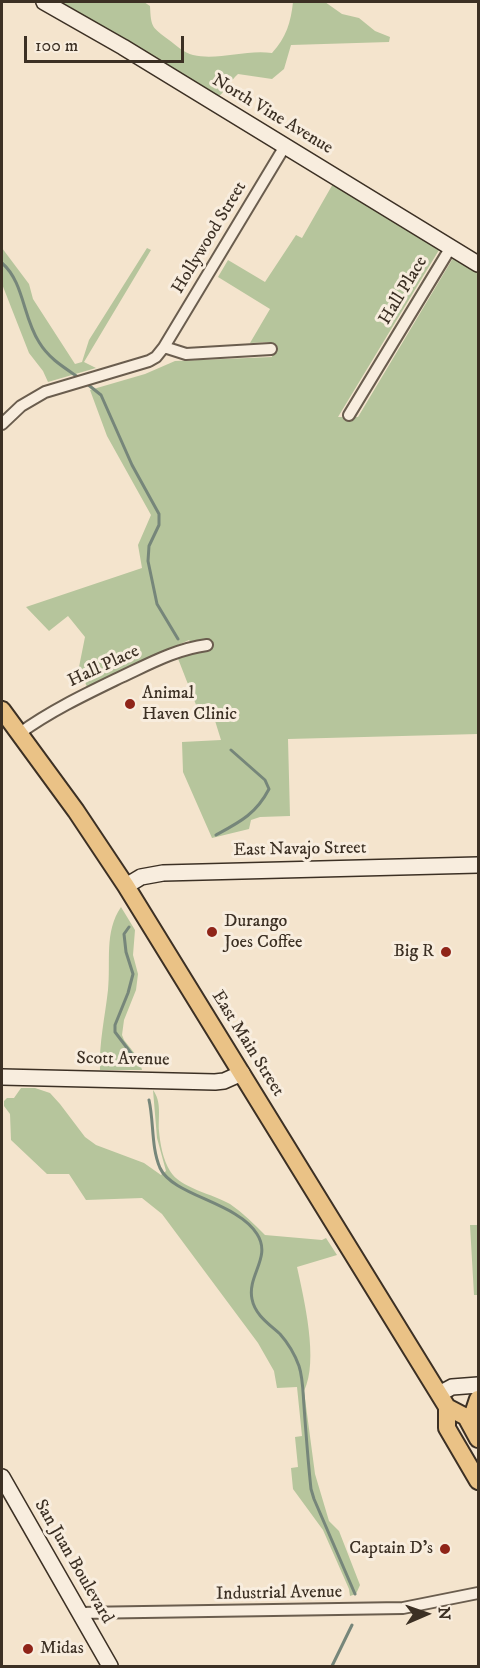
<!DOCTYPE html>
<html>
<head>
<meta charset="utf-8">
<style>
  body { margin:0 }
  #map { position:relative; width:480px; height:1668px; overflow:hidden; background:#f4e4cd; font-family:"IM FELL DW Pica",serif }
  canvas { display:block }
  .frame { position:absolute; inset:0; border:3px solid #3c3024; pointer-events:none }
  .north { position:absolute; left:396px; top:1584px; width:60px; height:60px; -webkit-text-stroke:4px #f8edde; paint-order:stroke; rotate:88deg; font-size:16px; font-weight:700; line-height:24px; text-align:center; color:#3c3024 }
  .north::after { content:''; display:block; margin:auto; width:21px; height:27px; background:#3c3024; clip-path:polygon(50% 0,100% 100%,50% 72%,0 100%) }
  .scale { position:absolute; left:24px; top:36px; width:160px; height:27px; box-sizing:border-box; border:3px solid #3c3024; border-top:0; padding-left:8px; font-size:18px; line-height:21px; white-space:nowrap; color:#3c3024; -webkit-text-stroke:4px #f8edde; paint-order:stroke }
</style>
</head>
<body>
<div id="map">
<canvas width="480" height="1668"></canvas>
<div class="frame"></div>
<div class="north">N</div>
<div class="scale">100 m</div>
</div>
<script>
const ctx = document.querySelector('canvas').getContext('2d');
ctx.lineJoin = 'round';
function fillPath(path, color) { ctx.fillStyle = color; ctx.fill(path, 'evenodd'); }
function strokePath(path, color, width, dash) { ctx.strokeStyle = color; ctx.lineWidth = width; ctx.lineCap = dash ? 'butt' : 'round'; ctx.setLineDash(dash || []); ctx.stroke(path); }
function drawText(font, color, halo, rows, align = 'center') {
  ctx.font = font + ' "IM FELL DW Pica",serif'; ctx.lineWidth = 6; ctx.setLineDash([]); ctx.textBaseline = 'middle'; ctx.strokeStyle = halo; ctx.fillStyle = color; for (const [text, x, y, turn = 0] of rows) {
    ctx.save(); ctx.translate(x, y); ctx.rotate((+turn || 0) * Math.PI / 180); ctx.textAlign = isNaN(turn) ? turn : align; if (halo) ctx.strokeText(text, 0, 0); ctx.fillText(text, 0, 0); ctx.restore();
  }
}
fillPath(new Path2D(`
  M61,2h83l6,4c1,22 2,21 19,34 7,5 15,13 24,15 25,6 53,-6 79,-2 14,-15 19,-31 21,-51h32l17,12 17,4 16,13 15,6 -1,5 -98,3 -7,24 -12,10 -34,-5c-8,7 -12,17 -20,23z
  M334,182l105,68 -101,167h20l95,-159 2,-1 23,13v464l-190,5 2,77 -30,1 -9,3 -2,9 -37,9 -29,-66 -1,-30 39,-2 -9,-29 -12,4 -23,-59 19,-5 -7,-11 -102,47 -8,-20 6,-30 -17,-21 -19,15 -23,-24 116,-39 -4,-23 13,-30 -44,-79 -17,-46 55,-16 30,-13 97,-4 -1,-15 -21,1 20,-34 -52,-32 10,-17 37,22 31,-47 6,3z
  M2,248l27,36 4,15 42,65 7,-2 7,-22 58,-92 4,2 -67,112 12,6 -48,14 -5,-11 -14,-18 -27,-69z
  M121,907l14,23 -2,25 5,19 -2,16 -12,30 -2,15 2,5 15,19 3,11h-42c-1,-28 5,-53 8,-80 3,-29 -4,-58 13,-83z
  M21,1088h14l15,5 10,11 25,33 11,8 48,18 17,12 5,-4 -9,-33 -4,-48c9,12 5,27 6,41 1,12 4,29 11,40 10,17 43,23 60,33 13,9 24,20 35,31l57,5 4,-2 11,17 -40,12c7,32 22,94 7,124l11,83 14,47 10,10 21,54 -4,9 -6,2 -1,-7 -26,-59 -30,-41 -2,-21 7,-1 -3,-30 7,-1 -5,-49 -20,1 -3,-17 -16,-28 -96,-129 -20,-16 -56,2 -17,-26h-22l-36,-34 -1,-26 -6,-8v-5l3,-3h7z
  M470,1225h8v70h-4z`), '#b6c59c');
strokePath(new Path2D(`
  M2,263c22,19 21,55 37,79 10,17 26,26 42,37
  M86,383l15,12 31,70 27,49v11l-10,21 -1,15 9,43 21,35
  M216,835c24,-13 40,-21 53,-46l-4,-9 -34,-30
  M129,927l-5,7 2,18 7,22 -5,19 -13,32v7l22,29
  M149,1100c5,22 2,47 11,68 13,28 77,34 97,66 15,23 -10,41 -5,65 3,16 17,25 28,35 8,9 15,21 19,32 4,12 4,27 5,40 2,28 4,55 7,83l3,10 41,95
  M332,1666l20,-41`), '#76867a', 3);
const street = new Path2D(`
  M164,347l22,7 85,-5
  M349,415l102,-168
  M2,424l19,-18 24,-14 104,-31 7,-4 8,-10 121,-201
  M20,733c32,-23 66,-39 101,-56 28,-13 55,-28 86,-32
  M79,1613l324,-5 75,-15`);
const secondary = new Path2D(`
  M44,2l79,45 355,217
  M126,886l15,-9 22,-4 315,-8
  M2,1077l213,5 9,-1 18,-8
  M439,1394l13,-7 26,-2
  M2,1477l108,189`);
const primary = new Path2D(`
  M2,710l74,101 50,75 321,521 19,10 12,22
  M478,1399l-4,12 4,12
  M447,1407v21l31,53`);
strokePath(street, '#6a5d4e', 14);
strokePath(secondary, '#3c3024', 18);
strokePath(primary, '#3c3024', 20);
strokePath(street, '#f8edde', 10);
strokePath(secondary, '#f8edde', 15);
strokePath(primary, '#eac286', 16);
for (const [x, y, r, color] of [
  [130,704,6,"#8f2418"],
  [212,932,6,"#8f2418"],
  [446,952,6,"#8f2418"],
  [445,1549,6,"#8f2418"],
  [28,1649,6,"#8f2418"]
]) { const dot = new Path2D(); dot.arc(x, y, r, 0, 2 * Math.PI); ctx.fillStyle = color; ctx.fill(dot); strokePath(dot, '#f8edde', 2); }
drawText('18px', '#3c3024', '#f8edde', [
  ["North Vine Avenue",272,115,31],
  ["Hollywood Street",210,238,-59],
  ["Hall Place",404,291,-59],
  ["Hall Place",104,667,-25],
  ["East Navajo Street",300,850,-1],
  ["East Main Street",247,1044,58],
  ["Scott Avenue",123,1060,1],
  ["San Juan Boulevard",73,1562,60],
  ["Industrial Avenue",279,1594,-1]
]);
drawText('18px', '#3c3024', '#f8edde', [
  ["Animal",142,694],
  ["Haven Clinic",142,715],
  ["Durango",224,922],
  ["Joes Coffee",224,943],
  ["Big R",434,952,"right"],
  ["Captain D's",433,1549,"right"],
  ["Midas",40,1649]
], 'left');
</script>
</body>
</html>
